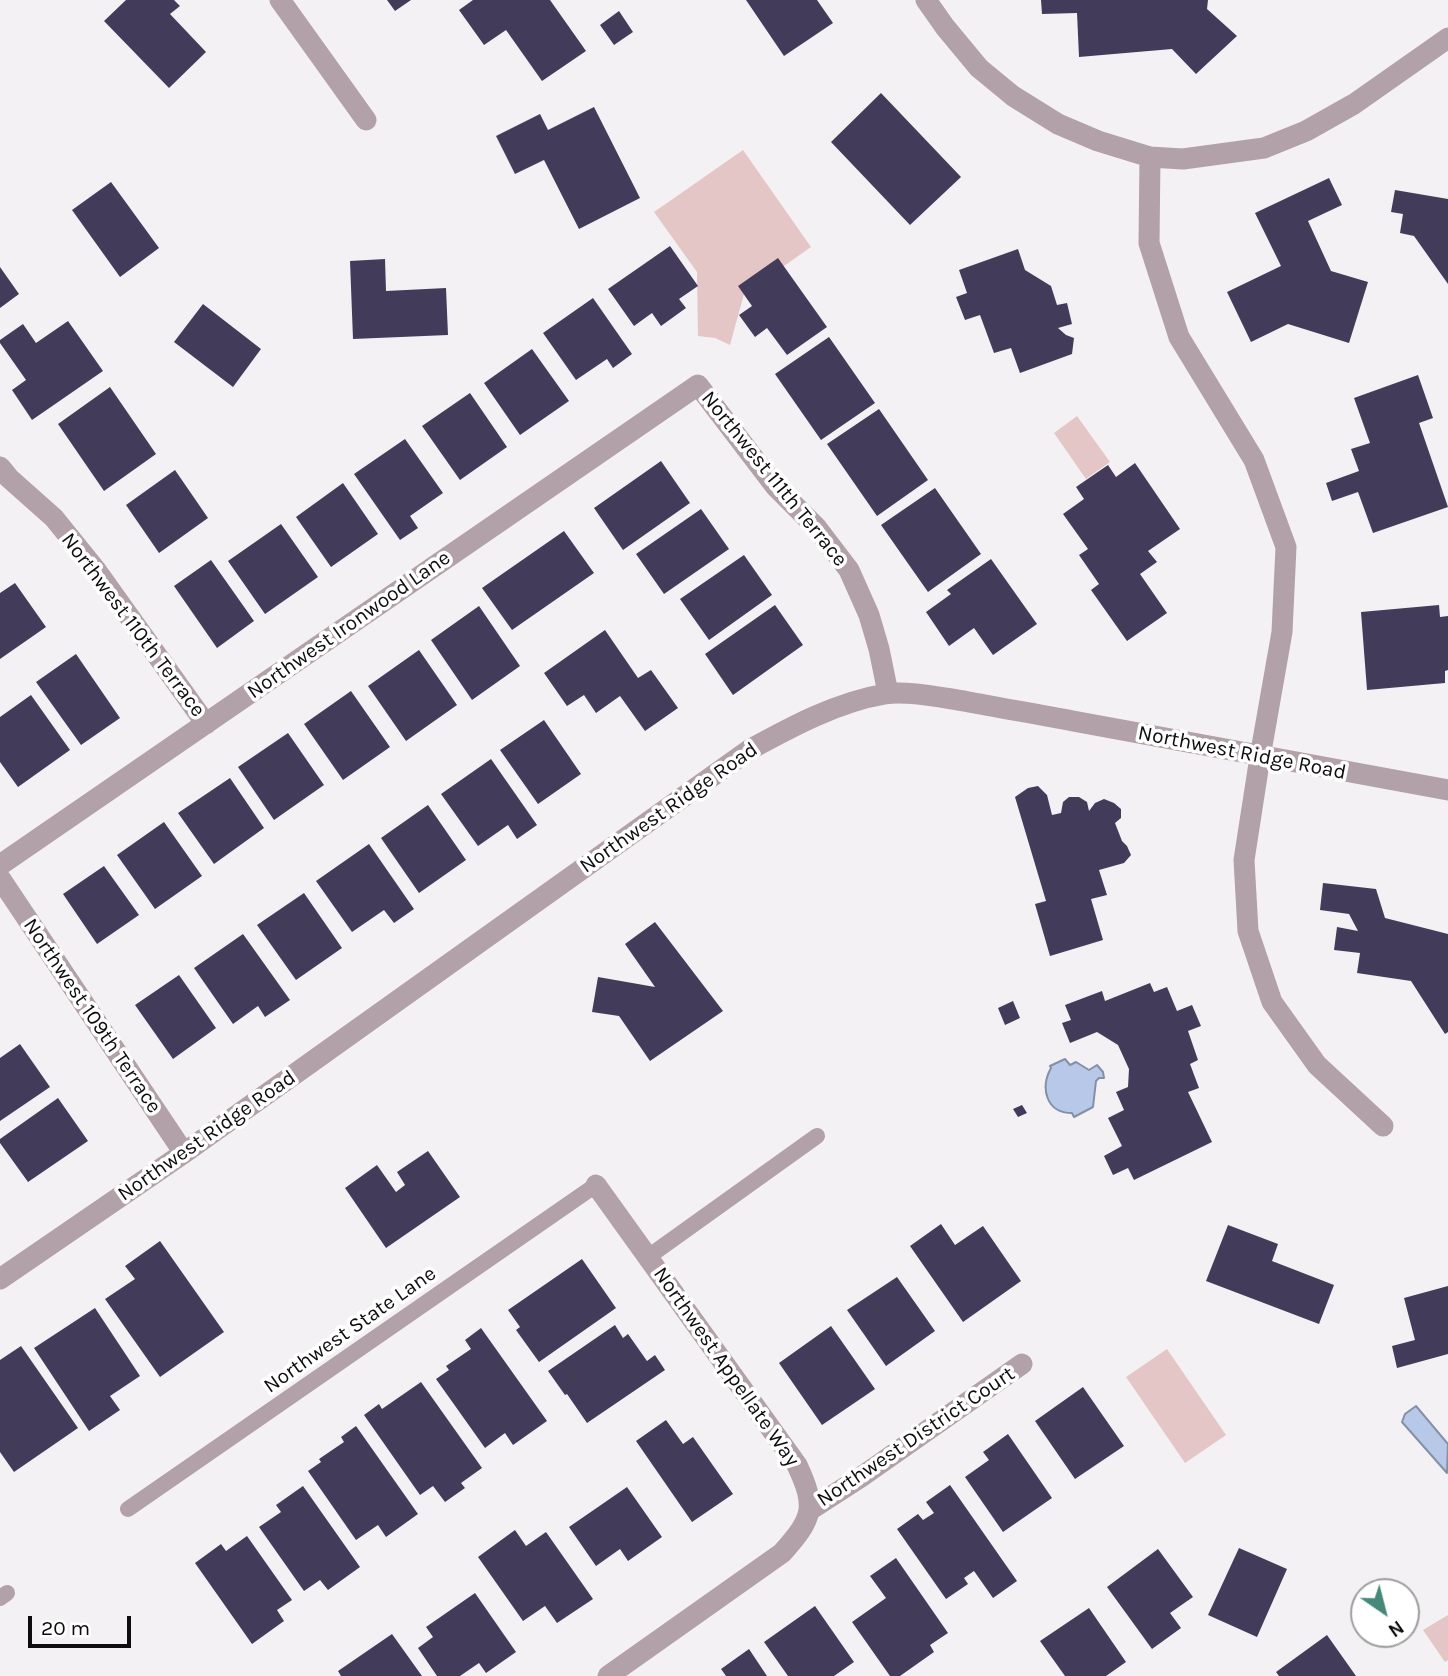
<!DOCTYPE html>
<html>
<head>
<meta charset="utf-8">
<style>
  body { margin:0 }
  #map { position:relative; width:1448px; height:1676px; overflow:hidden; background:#f4f1f4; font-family:Karla,sans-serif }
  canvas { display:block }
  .north { position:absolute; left:1350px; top:1578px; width:70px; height:70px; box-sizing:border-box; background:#fff; border:2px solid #9f9e9f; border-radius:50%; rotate:145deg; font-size:19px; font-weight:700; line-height:28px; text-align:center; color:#0e0d0e }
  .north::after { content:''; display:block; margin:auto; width:24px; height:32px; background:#468879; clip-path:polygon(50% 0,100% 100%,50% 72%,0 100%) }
  .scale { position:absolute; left:28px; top:1616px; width:103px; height:32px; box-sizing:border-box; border:4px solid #0e0d0e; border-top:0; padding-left:9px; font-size:21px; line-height:24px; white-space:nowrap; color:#0e0d0e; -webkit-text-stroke:5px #fff; paint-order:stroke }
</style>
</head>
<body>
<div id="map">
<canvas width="1448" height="1676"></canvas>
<div class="north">N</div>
<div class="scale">20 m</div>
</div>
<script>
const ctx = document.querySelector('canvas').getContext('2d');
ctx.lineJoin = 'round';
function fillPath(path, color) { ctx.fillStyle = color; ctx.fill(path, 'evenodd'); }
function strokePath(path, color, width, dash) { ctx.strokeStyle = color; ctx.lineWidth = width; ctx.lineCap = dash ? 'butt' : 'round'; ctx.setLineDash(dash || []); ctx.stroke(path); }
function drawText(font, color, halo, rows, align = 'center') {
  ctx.font = font + ' Karla,sans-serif'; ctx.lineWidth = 7; ctx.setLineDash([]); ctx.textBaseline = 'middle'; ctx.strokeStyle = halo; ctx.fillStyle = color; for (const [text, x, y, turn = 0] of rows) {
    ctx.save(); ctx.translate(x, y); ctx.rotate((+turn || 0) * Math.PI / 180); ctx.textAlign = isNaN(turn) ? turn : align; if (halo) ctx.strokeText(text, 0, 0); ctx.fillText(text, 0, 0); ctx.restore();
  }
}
fillPath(new Path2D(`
  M743,150l68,97 -67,47 -14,51 -15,-7 -17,-2 -1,-64 -43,-60z
  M1077,416l33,46 -24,17 -32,-46z
  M1167,1349l59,86 -41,28 -59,-86z
  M1448,1615v45l-3,2 -22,-32z`), '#e5c6c6');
const water = new Path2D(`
  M1065,1059l5,6 6,-3 13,8 8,-5 6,7 1,6h-5l-3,3 -3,26 -19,10 -2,-4c-26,0 -32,-25 -21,-45l-1,-2z
  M1416,1406l32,38 -1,29 -45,-51 3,-8z`);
fillPath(water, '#b7c8e8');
strokePath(water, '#8490a7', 2);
fillPath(new Path2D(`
  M126,0h48l6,6 -10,8 36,38 -37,36 -65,-67z
  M387,0h24l-16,11z
  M473,0h77l36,51 -44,30 -36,-51 -22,15 -25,-35z
  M746,0h71l16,23 -49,33z
  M1041,0h167l-1,9 30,27 -41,38 -24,-25 -93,8 -2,-44 -35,1z
  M619,11l14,21 -19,13 -14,-20z
  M881,93l80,84 -51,48 -79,-83z
  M594,107l46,91 -61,31 -35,-69 -29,14 -19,-38 44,-22 8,16z
  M1329,178l13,27 -34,16 23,50 37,11 -19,61 -61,-19 -37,18 -24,-50 54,-26 -26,-53z
  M111,182l48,66 -39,29 -48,-67z
  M1395,190l53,9v85l-34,-48 -14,-3 3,-19 -12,-2z
  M670,246l28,40 -19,13 7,9 -25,18 -9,-13 -18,13 -26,-37z
  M1018,249l7,21 26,16 6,19 10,-2 5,21 -14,4 8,7 8,3 -2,16 -52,19 -9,-25 -17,5 -14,-38 -15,5 -9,-23 11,-4 -8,-23z
  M778,258l49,69 -40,28 -20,-27 -12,9 -16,-22 13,-9 -14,-20z
  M385,259l1,32 60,-3 2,47 -95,4 -3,-78z
  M0,267l19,27 -19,14z
  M593,298l39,56 -19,14 -6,-9 -31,21 -33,-47z
  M203,304l58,45 -28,38 -59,-45z
  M68,321l35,50 -71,49 -20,-30 14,-10 -26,-37v-3l23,-16 13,19z
  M829,337l46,66 -54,37 -46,-66z
  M532,349l37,52 -49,34 -36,-52z
  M1418,375l15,43 -14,5 29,84 -75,26 -15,-41 -26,9 -6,-18 33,-12 -8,-22 19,-6 -16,-45z
  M110,387l46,67 -52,37 -46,-67z
  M470,393l37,54 -47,33 -38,-54z
  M879,409l49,71 -51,36 -50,-72z
  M405,439l38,54 -33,23 8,12 -18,12 -46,-66z
  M661,461l29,42 -67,47 -29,-42z
  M1135,463l45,66 -32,22 9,11 -17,12 27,39 -40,28 -36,-51 8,-6 -20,-29 9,-6 -25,-35 21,-15 -8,-12 32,-22 8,12z
  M175,470l33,48 -49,35 -33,-48z
  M343,483l35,51 -47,33 -35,-50z
  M935,488l46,66 -53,38 -47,-67z
  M701,509l28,40 -65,45 -28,-40z
  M281,524l37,53 -53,37 -37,-53z
  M564,531l30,42 -82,57 -30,-42z
  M744,555l28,40 -63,45 -29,-41z
  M991,559l46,65 -44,31 -19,-27 -25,18 -23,-34 25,-18 -4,-4z
  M211,560l43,61 -37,27 -43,-62z
  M15,583l31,44 -46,32v-66z
  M775,605l28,40 -70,50 -28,-41z
  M1439,605l1,12 8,-1v54l-3,1v12l-78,7 -6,-78z
  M479,606l41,60 -48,34 -41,-60z
  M605,630l33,48 13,-8 27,38 -33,23 -25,-35 -24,17 -12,-18 -17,11 -23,-33z
  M419,650l38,55 -51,36 -38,-55z
  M76,654l44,64 -39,27 -45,-63z
  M351,691l39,56 -47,33 -39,-56z
  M31,695l39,55 -52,37 -18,-25v-45z
  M544,720l37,54 -43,30 -38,-54z
  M288,733l36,52 -50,35 -36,-53z
  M491,759l46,66 -20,14 -9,-14 -30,21 -37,-52z
  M230,778l34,50 -50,36 -36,-51z
  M1038,786l9,9 5,20 9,-2 2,-11 6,-5h10l8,5 2,9 6,-8 9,-4 10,4 7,6v9l-6,5 7,18 5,5 4,9 -7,8 -25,7 8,25 -16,4 12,41 -53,16 -15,-52 11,-3 -31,-104 13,-9z
  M428,805l38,55 -47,33 -38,-55z
  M164,822l38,54 -47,33 -38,-54z
  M369,844l45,65 -20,14 -10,-13 -32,22 -36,-51z
  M104,866l35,49 -42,29 -34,-50z
  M1323,883l53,6 9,29 63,16v98l-3,2 -34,-53 -54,-8 3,-20 -26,-3 3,-23 21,4 -9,-17 -29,-4z
  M304,893l38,55 -46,32 -39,-55z
  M655,922l68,89 -73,50 -31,-45 -27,-4 6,-35 57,10 -30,-43z
  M243,934l47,66 -25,17 -7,-11 -25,18 -39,-56z
  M179,975l37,53 -43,31 -38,-54z
  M1150,983l4,9 13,-5 10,24 15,-6 9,21 -13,5 10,29 -8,4 9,24 -11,4 24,50 -78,38 -6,-12 -15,7 -9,-19 18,-10 -14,-28 16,-8 -8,-18 12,-5 1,-18 -11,-24 -21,-13 -27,11 -8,-20 9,-3 -6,-15 37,-14 3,10z
  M1013,1001l7,17 -15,7 -7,-17z
  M20,1044l30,43 -50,34v-63z
  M58,1098l30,43 -60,41 -28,-39v-4z
  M1022,1105l5,8 -9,4 -5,-8z
  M428,1151l32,46 -74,51 -41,-60 32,-23 19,27 9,-7 -8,-13z
  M941,1224l14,21 28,-19 38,55 -58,41 -53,-76z
  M1228,1225l50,19 -6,17 62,24 -15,39 -113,-43z
  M160,1241l64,91 -64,45 -55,-78 30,-20 -10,-13z
  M582,1259l34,49 -77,54 -23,-32 4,-3 -12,-17z
  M897,1277l38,54 -49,35 -39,-56z
  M1448,1286v68l-51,14 -5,-22 23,-6 -11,-42z
  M95,1308l45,68 -30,20 10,14 -31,21 -55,-83z
  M615,1325l8,13 5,-4 19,27 8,-6 10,15 -78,53 -20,-29 -2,1 -17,-24z
  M831,1326l44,63 -53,36 -43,-62z
  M481,1328l66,93 -34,24 -8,-12 -20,15 -49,-69 13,-9 -3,-4 25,-17 -6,-9z
  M21,1346l57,82 -64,44 -14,-20v-92z
  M421,1382l61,86 -21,15 4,5 -20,14 -12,-16 -13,9 -56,-80 15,-11 3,5z
  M1083,1387l41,59 -49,33 -40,-58z
  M666,1420l17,24 10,-7 40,57 -41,28 -56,-81z
  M356,1426l62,88 -32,23 -8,-12 -22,15 -48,-69 13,-9 -2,-3 25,-17 -3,-5z
  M1008,1434l44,64 -49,34 -38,-55 24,-17 -6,-8z
  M950,1485l67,96 -24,17 -19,-27 -10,7 4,6 -22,15 -49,-70 21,-15 5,6 11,-7 -8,-11z
  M303,1486l57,81 -32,23 -8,-10 -16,11 -45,-64 22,-15 -5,-7z
  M627,1487l35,50 -34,24 -8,-12 -24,17 -27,-39z
  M515,1530l11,16 20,-14 47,67 -36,24 -12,-17 -22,15 -45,-64z
  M247,1536l45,64 -15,10 7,11 -32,23 -57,-81 26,-19 5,7z
  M1239,1548l48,21 -30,68 -49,-22z
  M1158,1549l35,48 -23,16 11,15 -29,21 -45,-62z
  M896,1558l52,75 -18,12 4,7 -34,24h-10l-38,-54 34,-24 -16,-22z
  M475,1593l41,59 -30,21 -7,-10 -19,13h-23l-19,-28 15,-11 -7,-10z
  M815,1606l39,56 -20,14h-46l-24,-34z
  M1089,1608l37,54 -20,14h-41l-25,-35z
  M392,1634l30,42h-81l-3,-5z
  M1327,1635l29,41h-77l-3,-4z
  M749,1649l18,27h-41l-5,-7z`), '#423c5a');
strokePath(new Path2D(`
  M648,1257l169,-121
  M128,1509l468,-324
  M0,1598l7,-5`), '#b2a1a8', 16);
strokePath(new Path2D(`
  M280,0l86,120
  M926,0l19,27 34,41 34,28 45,28 40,17 52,16 33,2 81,-11 42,-17 48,-27 94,-66
  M1150,157l-1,86 30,94 75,123 32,87 -4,85 -22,125 -16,103 4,71 24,71 45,63 66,61
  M0,467l9,11 45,40 42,52 110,154
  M0,865l698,-480 77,101 42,42 32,42 20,45 10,34 9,44
  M0,878l184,275
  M596,1185l201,280c20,43 16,53 -15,88l-174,123
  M0,1279l184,-126 565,-403c42,-23 88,-48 136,-56 21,-4 58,4 79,7 36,7 73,13 109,20 125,24 250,47 375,69
  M810,1510l51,-33 161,-113`), '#b2a1a8', 21);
drawText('21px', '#0e0d0e', '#fff', [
  ["Northwest 111th Terrace",774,479,51],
  ["Northwest 110th Terrace",133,625,53],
  ["Northwest Ironwood Lane",349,625,-35],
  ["Northwest Ridge Road",1242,753,11],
  ["Northwest Ridge Road",669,808,-35],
  ["Northwest 109th Terrace",92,1016,56],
  ["Northwest Ridge Road",207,1136,-35],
  ["Northwest State Lane",350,1330,-35],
  ["Northwest Appellate Way",726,1367,55],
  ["Northwest District Court",916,1437,-34]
]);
</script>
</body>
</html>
